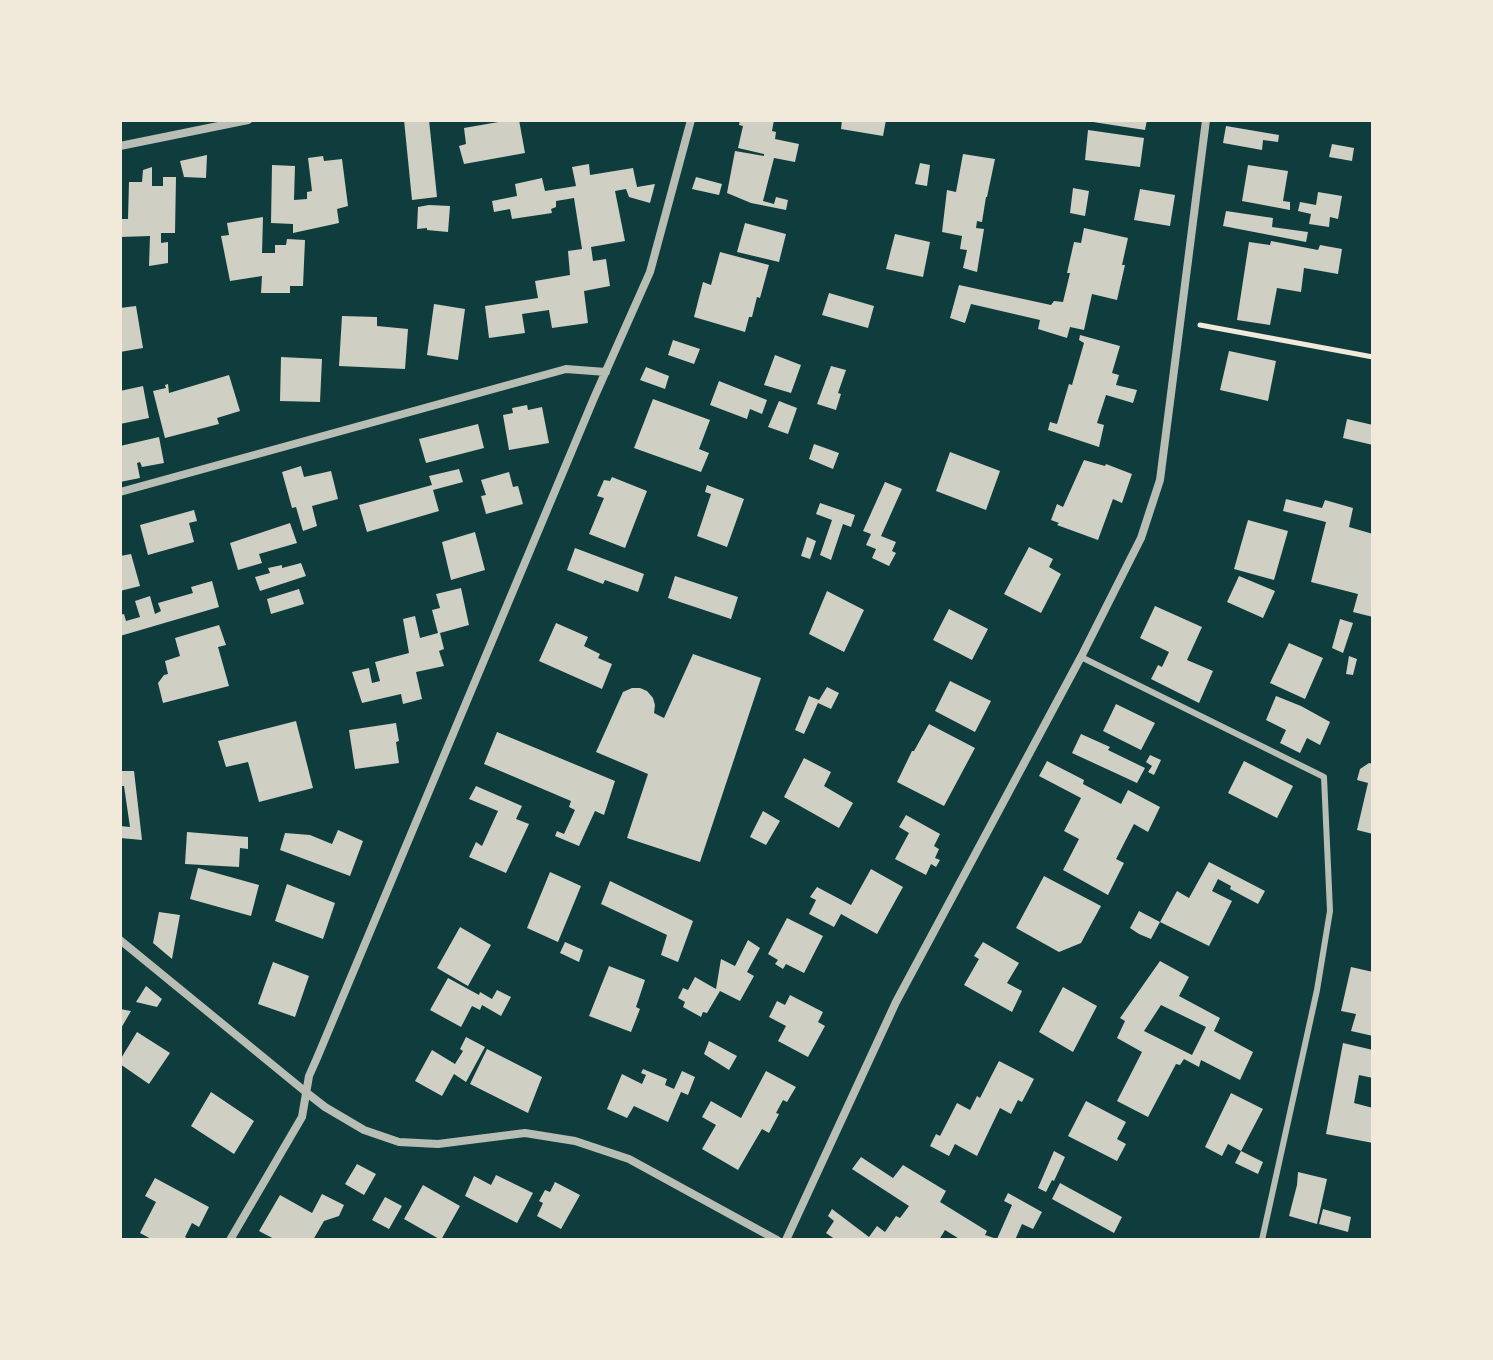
<!DOCTYPE html>
<html>
<head>
<meta charset="utf-8">
<style>
  body { margin:0 }
  #map { position:relative; width:1493px; height:1360px; overflow:hidden; background:#0f3d3e; font-family:Rubik,sans-serif }
  canvas { display:block }
  .frame { position:absolute; inset:0; border:122px solid #f1e9da; pointer-events:none }
</style>
</head>
<body>
<div id="map">
<canvas width="1493" height="1360"></canvas>
<div class="frame"></div>
</div>
<script>
const ctx = document.querySelector('canvas').getContext('2d');
ctx.lineJoin = 'round';
function fillPath(path, color) { ctx.fillStyle = color; ctx.fill(path, 'evenodd'); }
function strokePath(path, color, width, dash) { ctx.strokeStyle = color; ctx.lineWidth = width; ctx.lineCap = dash ? 'butt' : 'round'; ctx.setLineDash(dash || []); ctx.stroke(path); }
fillPath(new Path2D(`
  M404,120h25l8,77 -25,3z
  M510,120h9l6,33 -61,11 -5,-18 7,-2 -2,-16z
  M740,120h34l-2,11 4,1 -1,7 24,5 -4,18 -21,-4 -11,43 11,3 2,-7 12,3 -2,10 -35,-7 -24,-10 8,-42 29,5v-2l-26,-6 5,-22 -4,-1z
  M842,120h44l-3,16 -42,-7z
  M1093,120h54l-2,10 -52,-8z
  M1226,126l53,9 -1,7 -15,-2 -1,10 -39,-7z
  M1088,130l56,8 -4,29 -55,-7z
  M1332,144l22,4 -2,13 -23,-4z
  M963,154l32,5 -8,38h-1l-4,25 -5,-1 -1,7 8,1 -7,43 -14,-4 4,-18 -7,-1 2,-13 -20,-4 5,-42 9,2z
  M207,155l-1,23 -22,-1 -4,-16z
  M323,156l1,5 18,-2 6,47 -11,3 2,14 -46,10v-9l-22,-1 1,-58 23,1 -1,34 13,-1v-7l5,-1 -4,-33z
  M920,163l10,2 -3,21 -12,-2z
  M589,164l1,11 43,-7 4,19 18,-3 -5,19 -21,-6 -3,-8 -11,2 10,50 -34,6 2,14 13,-2 4,27 -26,5 4,32 -36,5 -3,-18 -27,4 3,19 -36,5 -4,-32 53,-8 -3,-17 35,-6 -2,-24 14,-2 -8,-51 -18,3v6l-5,2 1,4 -40,6 -2,-10 -16,3 -2,-11 25,-5 -2,-12 27,-6 3,13 31,-5 -4,-19z
  M1248,165l40,6 -5,30 7,1v8l-48,-9z
  M152,167v19h11v-9h13l-1,56h-14v10l7,-1v21l-19,3 1,-30 -30,1v-18h8l1,-37h13l1,-12z
  M696,177l26,7 -3,11 -27,-6z
  M1073,188l16,3 -4,25 -15,-3z
  M1140,189l35,6 -5,31 -36,-6z
  M1318,192l24,4 -4,23 -8,-2 -1,10 -20,-3 2,-10 -13,-3 2,-9 16,3z
  M429,205l21,1 -2,26 -21,-2v-2l-10,1 1,-22z
  M1226,211l47,7 -1,9 36,5 -2,10 -83,-16z
  M263,217l-1,36h13v-8h11l1,-6 18,1 -2,46h-13v7h-29l1,-17 -32,5 -9,-45 8,-1 -2,-12z
  M745,223l41,11 -7,28 -42,-10z
  M1084,228l44,10 -6,27h3l-8,35 -25,-6 -8,36 -14,-3 -3,11 -29,-9 2,-9 -69,-16 -6,19 -15,-5 9,-33 92,20 3,-4 9,1 7,-29h-3l7,-31 7,1z
  M895,234l35,8 -7,35 -37,-8z
  M1271,241l47,9 2,-5 22,4 -4,25 -34,-6 -3,24 -24,-4 -7,37 -33,-5 12,-78 21,3z
  M720,252l49,13 -9,33 -3,-1 -5,20h-3l-4,15 -51,-15 9,-35 8,3z
  M829,293l45,13 -6,22 -46,-13z
  M434,304l31,5 -7,51 -31,-5z
  M136,306l7,42 -23,4v-44z
  M342,316l35,1v9l31,3 -3,40 -66,-3z
  M1080,335l40,11 -8,27 7,2 -3,10 21,5 -4,13 -27,-8 -9,28 7,2 -5,22 -51,-17 2,-8 7,2 12,-40 3,1 12,-42 -5,-3z
  M673,340l27,9 -6,15 -26,-9z
  M1229,351l47,10 -8,40 -48,-11z
  M775,355l26,10 -10,28 -27,-8z
  M281,357l41,2 -2,43 -40,-1z
  M831,366l15,4 -8,23 3,1 -5,16 -19,-6z
  M646,367l23,9 -4,13 -25,-9z
  M229,375l11,36 -23,7 2,6 -54,14 -12,-47 13,-3 -1,-3 3,-1 1,9z
  M719,381l48,19 -5,14 -12,-5 -3,10 -37,-14z
  M143,386l6,32 -29,6v-33z
  M653,399l57,21 -11,29 10,4 -8,19 -67,-24z
  M779,401l18,7 -9,26 -20,-7z
  M527,405l1,5 14,-3 7,36 -40,7 -6,-35 10,-2 -1,-5z
  M1347,419l26,6v20l-30,-7z
  M478,424l6,24 -58,15 -7,-24z
  M159,437l5,26 -22,4 -2,-5 -3,1 3,15 -20,4v-36z
  M814,444l25,9 -6,16 -24,-10z
  M950,452l50,19 -14,39 -50,-19z
  M1084,460l21,6 1,-2 26,10 -10,29 -9,-4 -15,41 -41,-15 2,-2 -8,-3 6,-16 6,3z
  M301,466l3,11 27,-6 7,28 -26,7 5,20 -14,5 -7,-24 -4,1 -10,-36z
  M459,469l4,13 -30,8 6,21 -72,21 -8,-27 73,-20 -3,-9z
  M509,472l4,15 5,-1 5,18 -37,10 -5,-18 5,-1 -5,-15z
  M612,477l35,14 -22,57 -36,-14 15,-36 -7,-2 7,-16 6,1z
  M885,482l17,7 -21,47 15,6 -4,9 4,2 -7,13 -17,-8 4,-9 -10,-4 5,-11 -8,-3z
  M707,485l37,14 -17,48 -30,-11 14,-42 -6,-2z
  M1286,499l36,9 3,-8 28,8 -4,19 24,7v83l-20,-5 5,-18 -47,-12 15,-60 -43,-11z
  M820,503l35,12 -4,12 -8,-3 -12,36 -11,-5 12,-35 -16,-6z
  M194,510l3,11 -8,2 5,19 -46,13 -8,-30z
  M1248,520l40,11 -14,49 -40,-11z
  M290,523l7,20 -38,11 3,9 -24,7 -8,-27z
  M475,532l10,38 -34,10 -9,-38z
  M807,537l9,4 -6,18 -9,-3z
  M1029,547l24,12 -4,8 12,7 -20,39 -37,-19z
  M575,548l69,26 -6,18 -33,-12 -2,4 -36,-14z
  M131,554l9,32 -20,5v-35z
  M301,563l5,13 -46,15 -5,-14 15,-4 -2,-5 14,-3v3z
  M675,576l63,21 -7,22 -63,-21z
  M1239,576l36,15 -12,27 -36,-16z
  M212,581l7,26 -99,29v-21l4,-1 2,7 14,-4 -5,-16 15,-5 5,18 6,-3 -3,-8 35,-10 -2,-6z
  M461,588l8,37 -29,8 4,16 -5,2 5,15 -28,6 6,27 -19,5 -2,-10 -39,9 -10,-31 17,-4 3,15 8,-2 -5,-19 34,-9 -6,-34 12,-3 5,22 18,-5 -6,-23 8,-2 -4,-14z
  M299,589l5,15 -33,10 -4,-15z
  M827,591l37,19 -20,42 -35,-18z
  M1155,606l47,21 -15,33 26,11 -14,32 -48,-24 7,-14 4,2 7,-15 -29,-14z
  M949,609l39,20 -16,31 -39,-20z
  M1340,619l13,4 -10,30 -11,-5z
  M556,623l32,14 -4,9 16,8 -2,4 14,6 -10,25 -63,-28z
  M219,625l7,20 -8,2 11,39 -66,17 -5,-20 6,-8 4,-1 -3,-13 15,-5 -5,-18z
  M1289,643l34,15 -18,41 -35,-16z
  M693,654l68,24 -61,184 -73,-24 21,-64 -52,-22 27,-60 9,-4h8l7,3 6,7 2,7 -1,8 10,5z
  M1349,656l8,3 -4,16 -7,-1z
  M950,681l41,20 -16,31 -40,-21z
  M827,687l12,6 -8,16 -13,-6 -14,31 -9,-4 14,-34 10,4z
  M1276,696l25,10 29,16 -10,23 -13,-7 -7,15 -20,-10 6,-13 -20,-10z
  M1116,704l39,19 -14,27 -38,-19z
  M296,721l17,67 -54,14 -11,-40 -22,5 -8,-26z
  M396,723l3,18 -3,1 3,21 -44,6 -6,-39z
  M929,724l46,24 -31,58 -47,-24 15,-31h2z
  M497,732l118,49 -11,34 -9,-4 -16,35 -24,-10 2,-5 7,3 11,-24 -6,-3 2,-6 -87,-37z
  M1081,734l29,13 -2,3 37,18 -8,15 -65,-30z
  M1150,755l11,5 -7,15 -6,-3 4,-6 -6,-4z
  M804,758l27,14 -7,14 29,17 -14,25 -55,-31z
  M1047,761l37,19 -1,4 38,20 7,-14 32,17 -12,25 -14,-8 -18,35 8,4 -16,32 -45,-25 16,-31 -15,-8 17,-33 -42,-22z
  M1244,761l49,25 -16,32 -49,-25z
  M1369,763l4,1v70l-16,-4 11,-47 -11,-3 3,-11z
  M120,771h14l8,69 -22,-2v-12l10,1 -6,-41h-4z
  M476,786l46,20 -6,13 13,5 -23,49 -37,-16 7,-15 6,4 16,-35 -29,-12z
  M763,811l17,10 -14,24 -16,-8z
  M906,815l34,19 -6,12 5,3 -4,9 5,2 -4,7 -5,-3 -5,11 -31,-16 14,-26 -10,-6z
  M338,830l25,11 -13,35 -70,-26 5,-17 25,2 22,9z
  M187,832l61,5v12l-8,-1 -1,19 -54,-3z
  M1209,862l56,29 -7,13 -28,-15 1,-3 -13,-7 -6,12 20,10 -23,45 -49,-24 17,-31 12,7z
  M198,868l61,17 -8,31 -61,-17z
  M871,869l32,18 -26,47 -36,-20 -7,13 -25,-13 7,-14 -6,-3 7,-10 34,18z
  M550,872l31,14 -23,56 -31,-14z
  M1044,876l57,30 -20,37 -22,9 -43,-24z
  M610,881l83,40 -15,41 -17,-7 6,-20 -66,-31z
  M287,884l48,19 -12,36 -48,-18z
  M1139,911l21,11 -9,17 -12,-5 -9,-6z
  M159,912l21,3 -8,44 -19,-16z
  M787,918l36,18 -19,37 -18,-9 -3,5 -8,-5 3,-4 -10,-6z
  M460,927l31,18 -23,41 -31,-18z
  M748,940l12,8 -13,24 7,4 -14,25 -20,-10 -13,22 -4,-1 -2,5 -18,-10 2,-5 -7,-4 5,-10 5,2 7,-13 21,12 5,-30 14,7z
  M565,942l18,8 -4,12 -19,-9z
  M983,942l36,21 -12,20 15,8 -10,21 -48,-27 15,-26 -5,-3z
  M1160,961l29,16 -10,19 41,22 -6,13 39,21 -13,28 -39,-20 -2,7 -15,-8 -4,6 -4,-1 -28,53 -31,-16 25,-49 -25,-14 8,-17 -5,-3zM1161,1005l45,22 -14,28 -48,-24z
  M273,962l36,14 -14,41 -37,-13z
  M609,966l36,14 -9,27 4,2 -9,23 -42,-16z
  M1351,967l22,5v64l-22,-5 5,-17 -15,-3z
  M448,978l31,17 1,-3 12,7 5,-9 14,7 -10,19 -19,-11 -2,5 -8,-4 -11,21 -31,-17z
  M146,986l16,13 -5,8 -21,-5z
  M1063,987l34,19 -24,46 -34,-20z
  M790,995l33,17 -5,10 7,4 -17,31 -30,-16 8,-15 -17,-9 8,-16 8,4z
  M120,1009l11,2 -11,19z
  M137,1032l33,21 -21,31 -29,-20v-4z
  M466,1037l19,10 -19,35 -12,-8 -12,22 -27,-15 17,-31 23,14 8,-13 -3,-2z
  M709,1041l28,15 -8,14 -25,-16z
  M1343,1043l30,7v28l-14,-3 -5,28 19,5v35l-47,-9z
  M487,1049l55,28 -14,36 -58,-29z
  M999,1061l35,18 -12,23 -4,-2 -7,14 -11,-6 -23,48 -22,-12 -6,12 -19,-10 6,-12 4,2 17,-33 13,7 7,-14 3,2z
  M643,1069l24,10 -2,6 9,4 8,-18 13,6 -7,18 -7,-3 -13,30 -34,-16 -7,12 -20,-9 15,-35 20,10 4,-9 -5,-2z
  M766,1071l30,16 -9,15 -4,-2 -7,13 3,1 -10,19 -7,-4 -24,41 -36,-21 14,-24 -14,-8 9,-16 30,17z
  M211,1092l43,29 -20,33 -43,-28z
  M1231,1093l32,16 -22,42 22,11 -5,12 -23,-11 6,-12 -13,-7 -6,12 -17,-9z
  M1086,1101l40,21 -9,17 9,5 -9,17 -49,-25z
  M1054,1151l11,6 -11,24 -2,-1 -6,12 -8,-4z
  M861,1157l32,21 10,-13 43,26 -6,11 47,29 -2,4 12,4 15,-34 -8,-4 4,-8 34,19 -9,17 -11,-5 -7,16h-54l-16,-10 -6,10h-103l-10,-7 8,-12 -6,-5 4,-7 37,28 8,-11 8,6 11,-16 4,2 9,-12 -57,-37z
  M357,1164l19,10 -12,21 -19,-11z
  M1298,1172l29,7 -10,45 -28,-8 8,-31z
  M496,1175l37,18 -16,30 -52,-27 9,-20 17,9z
  M155,1178l54,29 -10,20 -7,-4 -7,14 5,3h-37l-13,-7 16,-31 -11,-6z
  M555,1182l25,13 -19,34 -24,-13 6,-13 -4,-2 6,-11 5,2z
  M1060,1183l62,34 -8,16 -62,-34z
  M423,1185l37,21 -19,34 -37,-21z
  M322,1194l22,11 -5,11 -15,5 -11,19h-37l-17,-9 21,-36 32,18z
  M385,1197l17,9 -13,23 -17,-9z
  M1323,1209l28,8 -3,15 -29,-8z`), '#cfcfc3');
strokePath(new Path2D(`
  M1200,325l173,32`), '#f1e9da', 5);
strokePath(new Path2D(`
  M1081,657l243,120 6,134 -13,79 -55,250`), '#b8beb3', 6);
strokePath(new Path2D(`
  M120,146l128,-26
  M120,492l446,-123 40,3
  M120,940l187,153 18,14 39,23 35,12 39,2 87,-11 50,8 54,18 148,81
  M230,1240l72,-123 7,-41 8,-18 277,-660 56,-126 41,-152
  M786,1240l110,-238 185,-345 60,-119 19,-58 46,-360`), '#b8beb3', 8);
</script>
</body>
</html>
